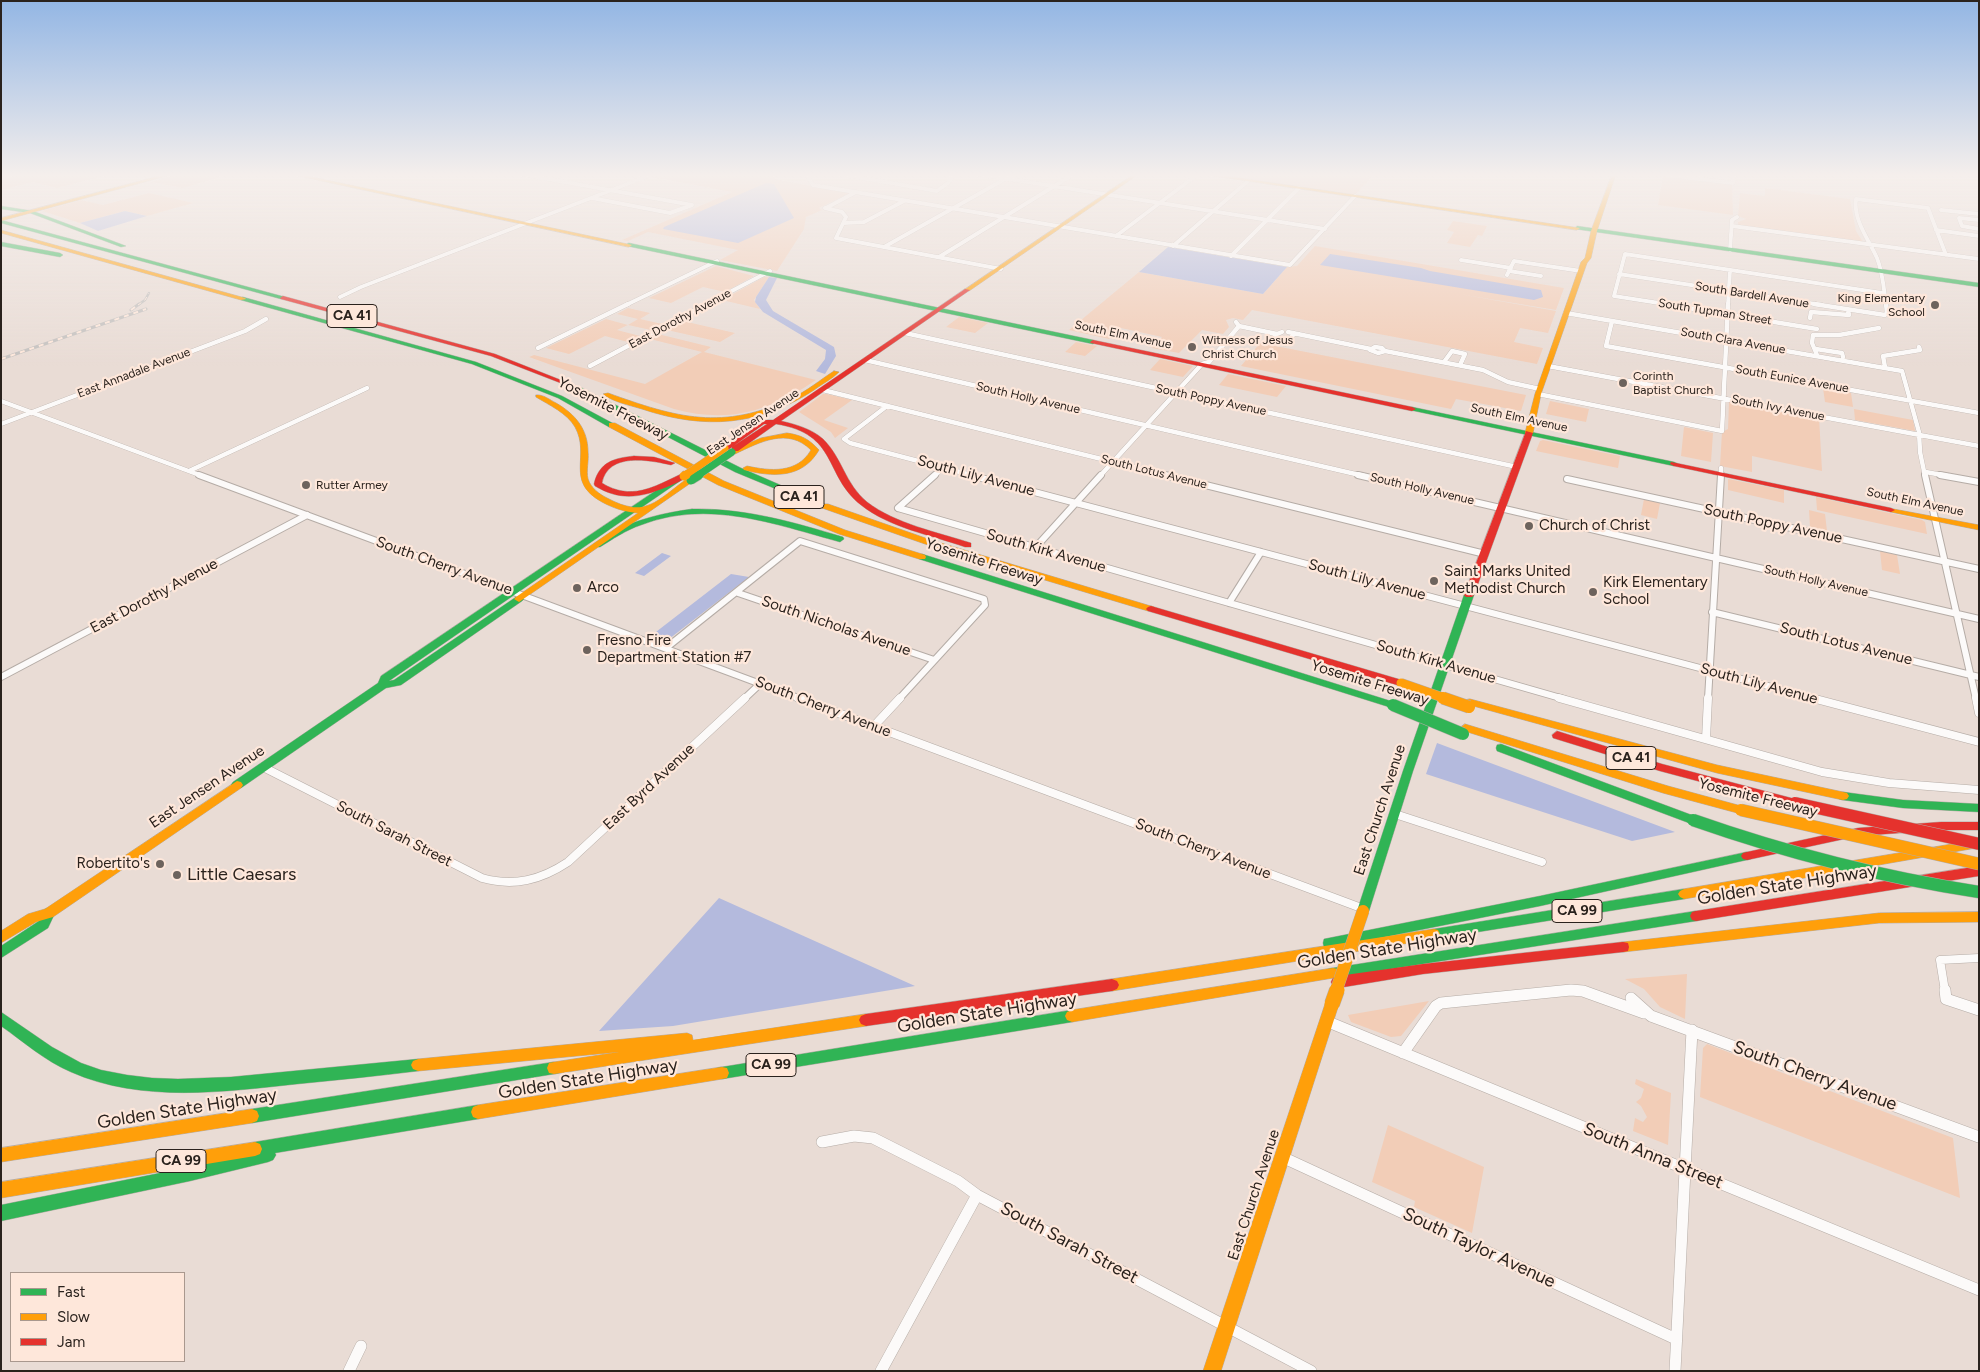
<!DOCTYPE html>
<html>
<head>
<meta charset="utf-8">
<style>
  body { margin:0 }
  #map { position:relative; width:1980px; height:1372px; overflow:hidden; background:#e9dcd5; font-family:Figtree,sans-serif }
  canvas { display:block }
  .frame { position:absolute; inset:0; border:2px solid #2a221d; pointer-events:none }
  .legend { position:absolute; left:10px; top:1272px; width:175px; height:90px; box-sizing:border-box; background:#fee7da; border:1px solid #a9988e; margin:0; padding:6px 9px; list-style:none; font-size:15px; color:#2a221d }
  .legend li { display:flex; align-items:center; gap:10px; height:25px }
  .legend b { width:25px; border:1px solid #a9988e }
</style>
</head>
<body>
<div id="map">
<canvas width="1980" height="1372"></canvas>
<div class="frame"></div>
<ul class="legend">
<li><b style="height:6px;background:#30b455"></b>Fast</li>
<li><b style="height:6px;background:#ff9f0a"></b>Slow</li>
<li><b style="height:6px;background:#e5322d"></b>Jam</li>
</ul>
</div>
<script>
const ctx = document.querySelector('canvas').getContext('2d');
ctx.lineJoin = 'round';
function fillPath(path, color) { ctx.fillStyle = color; ctx.fill(path, 'evenodd'); }
function strokePath(path, color, width, dash) { ctx.strokeStyle = color; ctx.lineWidth = width; ctx.lineCap = dash ? 'butt' : 'round'; ctx.setLineDash(dash || []); ctx.stroke(path); }
function drawText(font, color, halo, rows, align = 'center') {
  ctx.font = font + ' Figtree,sans-serif'; ctx.lineWidth = 4.5; ctx.setLineDash([]); ctx.textBaseline = 'middle'; ctx.strokeStyle = halo; ctx.fillStyle = color; for (const [text, x, y, turn = 0] of rows) {
    ctx.save(); ctx.translate(x, y); ctx.rotate((+turn || 0) * Math.PI / 180); ctx.textAlign = isNaN(turn) ? turn : align; if (halo) ctx.strokeText(text, 0, 0); ctx.fillText(text, 0, 0); ctx.restore();
  }
}
fillPath(new Path2D(`
  M20,174h92l-55,14 -24,-6 -32,8v-15l9,2z
  M178,174h29l15,3 -40,11 -31,-6z
  M658,174h114l3,5 75,14 -31,15 3,2 -16,7 -2,12 -27,42 -57,-11 18,-10 -90,-18 -20,9 -6,-1 110,-48 -81,-15z
  M1211,174h163l-19,21z
  M1663,176l69,8 1,31 -75,-10z
  M1765,188l85,11 6,32 7,11 -125,-16v-4l8,-3 -8,-3 2,-23 25,3z
  M149,193l44,10 -46,13 -22,-5 -45,12 -38,-12 39,-11 22,5z
  M1453,221l34,5 -5,10 -4,-1 -8,12 -23,-4 7,-11 -7,-2z
  M1315,246l249,42 -8,22 -97,-16 97,17 -8,22 -28,-5 -6,14 29,6 -6,16 -285,-54 -9,10 -10,-2 -7,2 3,7 -6,7 -21,-4 -23,23 -27,-5 10,-11 -41,-9 -12,11 -40,-9 70,-58 124,22 24,-27 10,-1z
  M716,266l38,10 -29,16 -22,-5 -32,16 -22,-5z
  M764,277h5l-15,23 6,9 -38,-9z
  M628,308l22,5 -10,6 22,5 -11,6 -23,-5 -11,5 23,6 -12,6 -23,-6 -36,18 -23,-6 60,-29 22,6 10,-6 -21,-5z
  M959,317l29,6 -13,10 -29,-6z
  M683,321l52,12 -15,9 -53,-12z
  M658,334l53,13 -7,5 112,28c-46,31 -87,44 -142,29l-145,-52 5,-2 111,29 57,-32 -52,-13z
  M1076,342l21,4 -12,10 -20,-4z
  M1260,343l266,52 -5,16 -65,-12 -5,10 -210,-43z
  M1160,359l33,7 -10,11 -33,-7z
  M1228,374l58,12 -9,11 -58,-12z
  M1823,388l28,5 2,14 -28,-5z
  M823,394h4l25,6 -28,20 24,8 -13,10 -4,-6 -32,-20z
  M1550,401l39,8 -3,13 -40,-8z
  M1729,402l90,15 3,54 -70,-15v16l-32,-6 2,-34 6,-3z
  M1854,409l59,11 2,11 -60,-11z
  M1684,427l29,6 -2,29 -30,-6z
  M1543,440l77,16 -2,12 -82,-17 4,-10z
  M1728,479l56,11v13l-56,-13z
  M1816,497l106,23 3,2 2,12 -110,-24z
  M1644,499l16,4 -3,16 -16,-4z
  M1809,510l16,4 2,17 -17,-4z
  M1880,551l17,4 3,19 -18,-4z
  M1687,974l-2,45 -25,-12 -16,-18 -19,-10z
  M1429,1001l-28,35 -10,1 -40,-15 -3,-7z
  M1707,1044l246,94 7,60 -260,-101 3,-49z
  M1636,1079l35,14 -3,52 -35,-14 2,-13 8,4 4,-5 -6,-11 -5,-4 5,-4 3,-9 -9,-5z
  M1388,1125l96,42 -12,66 -58,-26 1,-6 -43,-19z`), '#f2cdb7');
fillPath(new Path2D(`
  M766,183l8,1 20,34 -56,25 -75,-14 1,-2z
  M125,211l22,5 -49,15 -18,-8z
  M1168,247l119,20 -24,27 -124,-22z
  M1330,254l91,14 9,3 111,19 2,7 -9,3 -214,-35z
  M769,277l8,1 -11,22 7,11 61,36 2,9 -11,18 -9,-3 9,-12 1,-9 -63,-38 -8,-10 1,-5z
  M662,553l9,3 -27,20 -9,-3z
  M731,574l18,3 -80,62 -10,1 -7,-5z
  M1437,743l238,89 -43,9 -206,-67z
  M719,898l196,88 -242,40 -74,5z`), '#b4badd');
const streetFar4 = new Path2D(`
  M521,174l171,31 -22,8 -78,-15
  M806,174l7,11 477,80 65,-69
  M839,174l98,17 11,-8 6,-9
  M977,174l348,55
  M1658,174l75,9v-9
  M825,208l17,4 4,5 -10,21 165,31
  M826,208l30,-16
  M1941,210l38,4
  M1979,220l-20,-2 3,8 17,3
  M844,223l20,-1 40,-21
  M1732,226l247,33
  M1936,230l43,6
  M1116,236l82,-62
  M1173,246l75,-65
  M884,247l130,-73
  M1730,250l2,-30 5,-3
  M1231,256l68,-68
  M939,257l135,-83
  M1461,260l50,8
  M1509,271l32,5
  M1619,274l203,31
  M1507,275l7,-14 67,10
  M340,297l21,-10 292,-113
  M626,305l91,-44
  M705,305l65,-34
  M1672,305l-58,-9 11,-42 257,39
  M1728,305l2,-35
  M1886,305c-2,-15 -3,-32 -9,-47 -8,-18 -24,-38 -21,-59l72,9 18,47`);
const streetFar3 = new Path2D(`
  M1664,304l153,25
  M1814,304l71,11 2,-2 -1,-9
  M1566,313l336,58 17,61 1,20 5,24
  M1810,318l1,-6 38,3 -1,-5
  M1612,321l-6,25 373,67
  M1239,326l38,8 5,-2
  M1288,332l83,17
  M905,333l612,134
  M1277,334l-6,7 14,3 9,-10
  M1375,347l7,1 3,3 -7,2 -8,-3z
  M538,348l90,-44
  M1816,349l26,4 1,4
  M1385,351l98,19 25,12 32,7
  M1817,355l-5,-12 1,-8h26l40,-7
  M865,360l499,116
  M1444,362l8,-11 13,3 -5,11
  M590,366l117,-62
  M1548,366l431,80
  M1885,367l-2,-11 37,-6 -1,-3
  M823,390l347,86
  M1538,394l184,37 6,-127
  M1,401l201,75
  M887,406l-43,33 6,4 125,33
  M1,424l244,-93 21,-12
  M189,471l178,-83
  M1926,472l21,4
  M934,476l10,-9
  M1100,476l102,-112 7,-2 30,-36 -3,-4
  M1721,476v-8`);
const streetFar2 = new Path2D(`
  M199,475l602,224
  M970,475l847,224
  M1165,475l320,79
  M1358,475l621,144
  M1925,475l51,224
  M1940,475l39,7
  M1567,479l412,90
  M898,508l666,191
  M898,508l37,-33
  M1035,548l66,-73
  M738,593l196,67
  M1229,603l32,-51
  M1712,612l267,65
  M666,648l134,-107 184,58 1,6 -86,94
  M1,677l306,-162
  M744,699l17,-16
  M1708,699l13,-224`);
const streetFar1 = new Path2D(`
  M798,698l566,211
  M1559,698l263,74 67,11 90,7
  M1812,698l167,44
  M1976,698l3,15
  M874,726l26,-28
  M1706,739l2,-41
  M263,767l219,111c32,9 59,2 86,-16l177,-164
  M1395,814l147,48
  M1561,991h22
  M1945,991l-5,-31 39,-2`);
const street = new Path2D(`
  M1945,990l1,9 33,11
  M1631,998l20,18 328,121
  M1326,1021l653,269
  M1403,1053l33,-47 5,-3 130,-13 12,1 61,22
  M822,1142l32,-6 19,2 85,43 19,14 334,176
  M1282,1157l394,182
  M349,1371l12,-25
  M881,1371l96,-176
  M1675,1371l17,-341`);
const fast = new Path2D(`
  M1,206l32,5 93,35 -5,1 -91,-34 -29,-4z
  M1,220l284,77 1,1 -5,1 -280,-76z
  M1577,226l402,57v4l-404,-58z
  M1,242l59,11 3,2 -3,2 -59,-11z
  M629,243l464,97 3,2 -3,2 -466,-98v-2z
  M243,297l233,65 86,34 54,29 -7,2 -51,-29 -86,-34 -231,-64v-2z
  M578,386l163,82 88,38 -4,2h-3l-87,-36 -159,-83v-2z
  M1412,407l262,55 4,2 -4,2 -264,-56v-2z
  M673,479h6l1,2 -291,200 5,-1 122,-83h6l2,2 -2,2 -121,84 -15,3 -145,100h-8l-2,-3 2,-3 145,-99 3,-7z
  M692,509c53,-1 101,13 151,28l1,2 -4,3c-66,-18 -132,-43 -199,-17 -15,5 -28,14 -41,22h-6l-1,-2c4,-4 11,-7 16,-11 27,-15 54,-21 83,-25z
  M922,554l475,149 1,2 -1,2h-8l-470,-148 -1,-2 1,-2z
  M1469,592l5,3 -61,176 -44,140 -2,3 -4,2 -4,-2 -2,-3 46,-140 61,-176z
  M1501,744l196,73 2,3 -2,3h-8l-192,-72 -1,-3 1,-3z
  M1843,792l60,8 76,4v8l-76,-4 -60,-8 -4,-1 -2,-3 2,-3z
  M1747,852l4,1 2,3 -2,3 -211,47 -211,42 -5,-1 -1,-4 1,-4 5,-1 211,-42z
  M1684,889l4,2 2,3 -2,3 -4,2 -250,40 -4,-1 -2,-4 2,-4 4,-1z
  M49,908l4,1 2,4 -7,15 -47,30v-12l38,-25 6,-12z
  M1696,911l4,1 2,4 -2,4 -4,1 -363,57 -5,-1 -2,-4 2,-4 5,-1z
  M1072,1010l5,2 2,4 -2,4 -5,2 -350,57 -5,-1 -2,-5 2,-5 5,-1z
  M1,1012l51,35 29,16 20,7 26,5 25,3 26,1 53,-2 187,-18 5,2 2,4 -2,4 -5,2c-40,5 -81,9 -121,13 -74,8 -156,19 -226,-12 -26,-11 -47,-30 -70,-46z
  M554,1062l5,1 2,5 -2,5 -5,1 -302,49 -5,-2 -2,-5 2,-5 5,-2z
  M478,1105l5,2 2,5 -2,5 -5,2 -203,34 1,2 -3,5 -5,2 -78,19 -189,40v-16l189,-38 59,-15 -1,-3 2,-5 5,-2z`);
const slow = new Path2D(`
  M166,174h8l-173,47v-3z
  M289,174h10l333,71 -3,2z
  M1134,174h5l-170,117 -5,-1z
  M1200,174h13l367,54 -3,2z
  M1612,174h4l-19,57 -6,27 -4,5 -46,131 -8,39 -7,2 -1,-2 10,-39 46,-132 4,-4 6,-27z
  M1,230l244,68 1,1 -5,1 -240,-67z
  M834,371l5,1c-7,7 -17,12 -25,18 -55,36 -109,40 -172,19 -13,-4 -29,-7 -39,-15l5,-1c69,25 115,38 184,5 15,-7 28,-18 42,-27z
  M536,395c7,-1 14,5 20,8 19,11 32,26 32,49 1,9 -2,18 0,27 3,9 11,15 19,19 39,21 49,3 81,-20h3l4,2 -176,122 -5,-3 2,-2 122,-84c-13,-1 -25,-5 -36,-11 -38,-21 -11,-46 -27,-75 -8,-14 -26,-22 -39,-30z
  M609,423h6l109,58 121,49 80,25 1,2 -1,2h-6l-80,-25 -121,-49 -109,-58z
  M787,433c14,2 22,6 32,17 -17,29 -46,27 -75,20l-1,-2 4,-2c23,5 50,8 64,-16 -23,-23 -51,-8 -76,4h-6l-1,-2 33,-14z
  M822,504h6l103,36 223,67 2,2 -2,2h-6l-223,-67 -103,-36z
  M1888,508l91,17v5l-88,-18 -4,-2z
  M1470,699l247,66 126,27 4,1 2,3 -2,3 -4,1 -126,-27 -251,-69 -1,-2 1,-2z
  M1465,724l203,62 77,21 2,3 -2,3 -4,1 -78,-21 -202,-63 -1,-2z
  M237,781l4,1 2,3 -2,3 -188,129 -17,5 -35,21v-12l27,-17 17,-5z
  M1976,840h3v8h-3l-292,51 -4,-2 -2,-3 2,-3 4,-2z
  M1979,912v10l-100,1 -256,29 -5,-1 -1,-4 1,-4 5,-1 256,-29z
  M1434,929l4,1 2,4 -2,4 -4,1 -322,52 -5,-2 -2,-4 2,-4 5,-2z
  M1333,968l5,1 2,4 -2,4 -5,1 -261,44 -5,-2 -2,-4 2,-4 5,-2z
  M1332,998l5,2 2,4 -118,367h-18l122,-367 2,-4z
  M866,1014l5,2 2,4 -2,4 -5,2 -312,48 -5,-1 -2,-5 2,-5 5,-1 65,-10 -201,19 -5,-2 -2,-4 2,-4 5,-2 269,-26 5,2 1,5z
  M722,1067l5,1 2,5 -2,5 -5,1 -244,40 -5,-2 -2,-5 2,-5 5,-2z
  M252,1109l5,2 2,5 -2,5 -5,2 -251,39v-14z
  M255,1142l5,2 2,5 -2,5 -5,2 -254,42v-16z`);
const jam = new Path2D(`
  M965,289l5,1 -189,131c14,3 31,8 42,18 19,18 22,45 44,63 29,22 70,30 104,41v4h-6c-34,-12 -75,-19 -104,-42 -38,-30 -22,-71 -85,-81l-38,27h-6v-4l35,-23h-3l-36,26h-3l-4,-2 38,-28h14z
  M283,296l212,58 86,34 -5,1 -85,-33 -210,-57 -1,-1z
  M1093,340l319,67 4,2 -4,2 -321,-68 -1,-1z
  M1526,431l7,2 -59,162 -2,2h-6l-2,-2z
  M634,456l20,1 21,6 -4,2c-22,-5 -63,-13 -69,18 29,18 52,4 79,-9h3l4,2c-6,5 -14,8 -21,11 -27,11 -47,14 -72,-1l-1,-2c5,-22 20,-26 40,-28z
  M1671,462l220,46 4,2 -4,2 -217,-46 -4,-2z
  M1151,606l254,75 1,2 -5,3 -4,-1 -249,-74 -2,-2 2,-2z
  M1557,731l105,33 133,35 4,1 2,3 -2,3 -4,1 -135,-36 -107,-33 -1,-3z
  M1941,822h38v8h-38l-83,6 -111,24 -4,-1 -2,-3 2,-3 4,-1 111,-24z
  M1979,866v10l-283,45 -4,-1 -2,-4 2,-4 4,-1z
  M1623,942l5,1 1,4 -1,4 -5,1 -200,22 -85,14 -5,-2 -2,-4 2,-4 5,-2 85,-12z
  M1112,979l5,2 2,4 -2,4 -5,2 -246,35 -5,-2 -2,-4 2,-4 5,-2z`);
strokePath(streetFar4, '#b5aca6', 4.5);
strokePath(streetFar3, '#b5aca6', 5);
strokePath(streetFar2, '#b5aca6', 8);
strokePath(streetFar1, '#b5aca6', 9);
strokePath(street, '#b5aca6', 12);
strokePath(fast, '#b5aca6', 1);
strokePath(slow, '#b5aca6', 1);
strokePath(jam, '#b5aca6', 1);
strokePath(streetFar4, '#fcfaf9', 4);
strokePath(streetFar3, '#fcfaf9', 4.5);
strokePath(streetFar2, '#fcfaf9', 6);
strokePath(streetFar1, '#fcfaf9', 8);
strokePath(street, '#fcfaf9', 11);
fillPath(fast, '#30b455');
fillPath(slow, '#ff9f0a');
fillPath(jam, '#e5322d');
const railFar1 = new Path2D(`
  M138,305l7,-5 4,-7`);
const rail = new Path2D(`
  M131,310l8,-6
  M1,359l145,-50`);
strokePath(railFar1, '#c4c1bf', 2.5);
strokePath(rail, '#c4c1bf', 3);
strokePath(railFar1, '#fee7da', 1, [4]);
strokePath(rail, '#fee7da', 2, [5]);
const fastBridgeFar2 = new Path2D(`
  M697,476l35,-24`);
const fastBridgeFar1 = new Path2D(`
  M691,480l8,-5`);
const fastBridge = new Path2D(`
  M1393,705l70,29
  M1693,820c94,33 188,57 286,72`);
const slowBridgeFar3 = new Path2D(`
  M684,476l41,-28`);
const slowBridgeFar2 = new Path2D(`
  M684,476l2,-1
  M1401,683l46,16`);
const slowBridgeFar1 = new Path2D(`
  M1443,698l26,9
  M1741,810l238,54
  M1336,991l27,-80`);
const slowBridge = new Path2D(`
  M1332,1004l5,-14`);
const jamBridge = new Path2D(`
  M1795,803l184,41`);
strokePath(fastBridgeFar2, '#b5aca6', 8, []);
strokePath(fastBridgeFar1, '#b5aca6', 10, []);
strokePath(fastBridge, '#b5aca6', 13, []);
strokePath(slowBridgeFar3, '#b5aca6', 8, []);
strokePath(slowBridgeFar2, '#b5aca6', 10, []);
strokePath(slowBridgeFar1, '#b5aca6', 13, []);
strokePath(slowBridge, '#b5aca6', 16, []);
strokePath(jamBridge, '#b5aca6', 13, []);
strokePath(fastBridgeFar2, '#30b455', 7);
strokePath(fastBridgeFar1, '#30b455', 9);
strokePath(fastBridge, '#30b455', 12);
strokePath(slowBridgeFar3, '#ff9f0a', 7);
strokePath(slowBridgeFar2, '#ff9f0a', 9);
strokePath(slowBridgeFar1, '#ff9f0a', 12);
strokePath(slowBridge, '#ff9f0a', 15);
strokePath(jamBridge, '#e5322d', 12);
const sky = ctx.createLinearGradient(0, 0, 0, 366);
sky.addColorStop(0, '#93b6e4');
sky.addColorStop(0.48, '#f5efec');
sky.addColorStop(1, '#f5efec00');
ctx.fillStyle = sky;
ctx.fillRect(0, 0, 1980, 366);
for (const [x, y, r, color] of [
  [1935,305,5,"#6d635d"],
  [1192,347,5,"#6d635d"],
  [1623,383,5,"#6d635d"],
  [306,485,5,"#6d635d"],
  [1529,526,5,"#6d635d"],
  [1434,581,5,"#6d635d"],
  [577,588,5,"#6d635d"],
  [1593,592,5,"#6d635d"],
  [587,650,5,"#6d635d"],
  [160,864,5,"#6d635d"],
  [177,875,5,"#6d635d"]
]) { const dot = new Path2D(); dot.arc(x, y, r, 0, 2 * Math.PI); ctx.fillStyle = color; ctx.fill(dot); strokePath(dot, '#fee7da', 2); }
drawText('12px', '#2a221d', '#fee7da', [
  ["South Bardell Avenue",1752,295,9],
  ["South Tupman Street",1715,312,9],
  ["East Dorothy Avenue",680,319,-28],
  ["South Elm Avenue",1123,335,12],
  ["South Clara Avenue",1733,341,10],
  ["East Annadale Avenue",134,373,-21],
  ["South Eunice Avenue",1792,379,10],
  ["South Holly Avenue",1028,398,13],
  ["South Poppy Avenue",1211,400,12],
  ["South Ivy Avenue",1778,408,11],
  ["South Elm Avenue",1519,418,12],
  ["East Jensen Avenue",753,422,-34],
  ["South Lotus Avenue",1154,472,14],
  ["South Holly Avenue",1422,489,13],
  ["South Elm Avenue",1915,502,12],
  ["South Holly Avenue",1816,581,13]
]);
drawText('12px', '#2a221d', '#fee7da', [
  ["King Elementary",1925,298,"right"],
  ["School",1925,312,"right"],
  ["Witness of Jesus",1202,340],
  ["Christ Church",1202,354],
  ["Corinth",1633,376],
  ["Baptist Church",1633,390],
  ["Rutter Armey",316,485]
], 'left');
for (const [x, y, w] of [
  [352,316,50],
  [799,497,50],
  [1631,758,50],
  [1577,911,50],
  [771,1065,50],
  [181,1161,50]
]) { const box = new Path2D(); box.roundRect(x - w / 2, y - 11.5, w, 23, 4); ctx.fillStyle = '#fee7da'; ctx.fill(box); strokePath(box, '#2a221d', 1); }
drawText('bold 14px', '#2a221d', null, [
  ["CA 41",352,316],
  ["CA 41",799,497],
  ["CA 41",1631,758],
  ["CA 99",1577,911],
  ["CA 99",771,1065],
  ["CA 99",181,1161]
]);
drawText('15px', '#2a221d', '#fee7da', [
  ["Yosemite Freeway",613,409,27],
  ["South Lily Avenue",976,476,15],
  ["South Poppy Avenue",1773,524,12],
  ["South Kirk Avenue",1046,551,16],
  ["Yosemite Freeway",984,562,18],
  ["South Cherry Avenue",444,566,20],
  ["South Lily Avenue",1367,580,15],
  ["East Dorothy Avenue",154,596,-28],
  ["South Nicholas Avenue",836,626,19],
  ["South Lotus Avenue",1846,644,14],
  ["South Kirk Avenue",1436,662,16],
  ["Yosemite Freeway",1370,683,17],
  ["South Lily Avenue",1759,684,15],
  ["South Cherry Avenue",823,707,21],
  ["East Jensen Avenue",207,787,-34],
  ["East Byrd Avenue",649,787,-43],
  ["Yosemite Freeway",1758,798,14],
  ["East Church Avenue",1380,810,-72],
  ["South Sarah Street",394,834,27],
  ["South Cherry Avenue",1203,849,21],
  ["East Church Avenue",1254,1195,-72]
]);
drawText('15px', '#2a221d', '#fee7da', [
  ["Church of Christ",1539,526],
  ["Saint Marks United",1444,572],
  ["Methodist Church",1444,589],
  ["Kirk Elementary",1603,583],
  ["School",1603,600],
  ["Arco",587,588],
  ["Fresno Fire",597,641],
  ["Department Station #7",597,658],
  ["Robertito's",150,864,"right"]
], 'left');
drawText('18px', '#2a221d', '#fee7da', [
  ["Little Caesars",187,875]
], 'left');
drawText('18px', '#2a221d', '#fee7da', [
  ["Golden State Highway",1787,885,-9],
  ["Golden State Highway",1387,949,-9],
  ["Golden State Highway",987,1013,-9],
  ["South Cherry Avenue",1815,1076,20],
  ["Golden State Highway",588,1079,-9],
  ["Golden State Highway",187,1109,-9],
  ["South Anna Street",1653,1156,22],
  ["South Sarah Street",1069,1243,28],
  ["South Taylor Avenue",1479,1248,25]
]);
</script>
</body>
</html>
